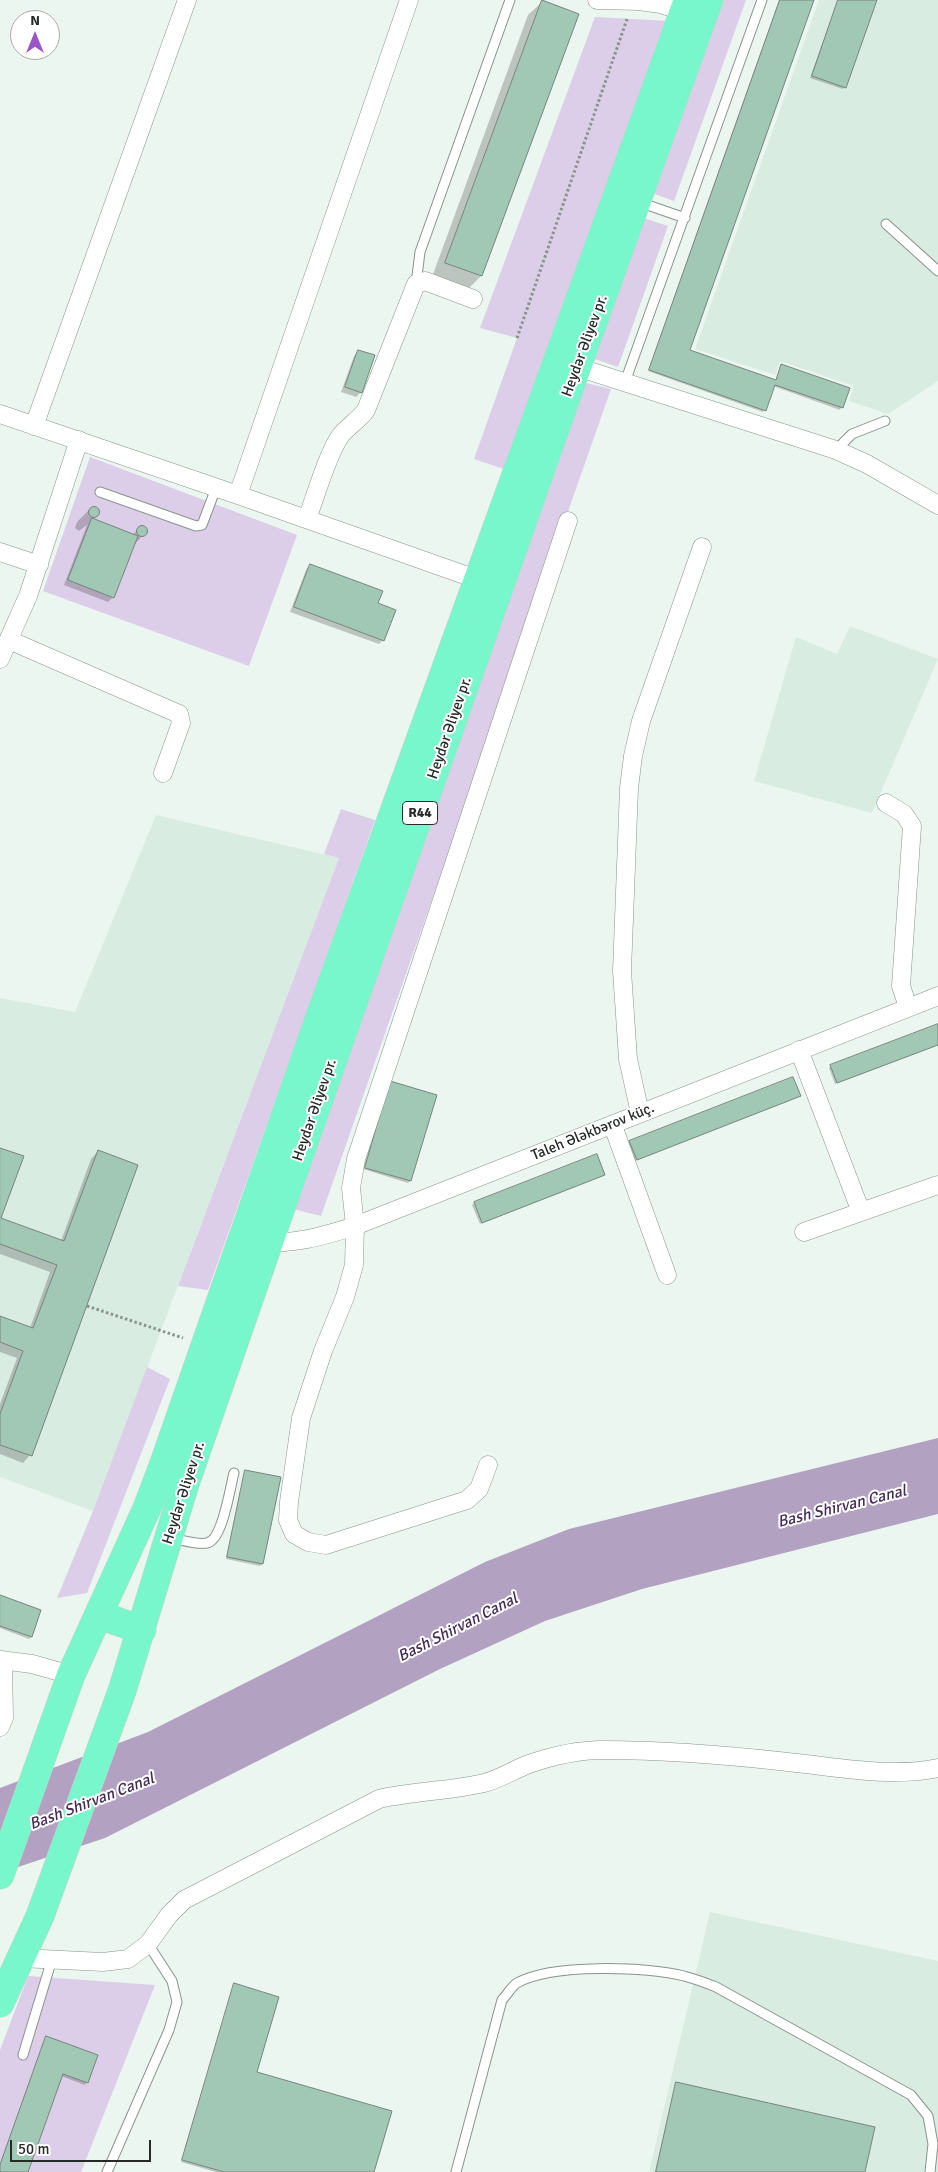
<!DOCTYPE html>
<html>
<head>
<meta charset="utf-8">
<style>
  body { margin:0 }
  #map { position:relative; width:938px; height:2172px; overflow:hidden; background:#ebf6f0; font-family:Signika,sans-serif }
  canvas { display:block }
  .north { position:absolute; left:10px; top:10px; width:50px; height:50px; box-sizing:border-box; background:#fff; border:1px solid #a8aaa9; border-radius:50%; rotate:0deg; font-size:14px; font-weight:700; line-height:20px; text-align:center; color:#262b28 }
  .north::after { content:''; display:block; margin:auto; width:18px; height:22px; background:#9b55c9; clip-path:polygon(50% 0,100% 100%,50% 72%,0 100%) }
  .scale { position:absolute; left:10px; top:2140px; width:141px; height:22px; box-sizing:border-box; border:2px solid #262b28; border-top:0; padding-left:6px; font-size:15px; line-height:18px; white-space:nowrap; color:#262b28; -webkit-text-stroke:4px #fff; paint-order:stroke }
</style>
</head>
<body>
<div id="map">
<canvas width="938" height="2172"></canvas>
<div class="north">N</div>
<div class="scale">50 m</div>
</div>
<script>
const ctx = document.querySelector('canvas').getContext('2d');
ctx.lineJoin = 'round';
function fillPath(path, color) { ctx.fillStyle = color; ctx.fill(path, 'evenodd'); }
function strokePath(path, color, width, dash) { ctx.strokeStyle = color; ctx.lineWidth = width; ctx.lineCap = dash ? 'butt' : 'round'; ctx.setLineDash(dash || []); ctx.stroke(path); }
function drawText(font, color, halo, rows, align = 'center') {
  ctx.font = font + ' Signika,sans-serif'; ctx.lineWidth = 4; ctx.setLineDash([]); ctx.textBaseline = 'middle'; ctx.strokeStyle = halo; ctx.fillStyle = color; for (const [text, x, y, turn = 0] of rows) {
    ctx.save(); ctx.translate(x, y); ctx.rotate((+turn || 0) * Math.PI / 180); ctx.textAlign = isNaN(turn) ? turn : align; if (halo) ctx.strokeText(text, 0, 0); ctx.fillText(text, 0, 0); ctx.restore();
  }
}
fillPath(new Path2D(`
  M819,0h119v381l-50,33 -39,-13 5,-15 -74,-25 -5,14 -80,-26z
  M850,626l88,33 -66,154 -118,-32 42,-144 41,17z
  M156,815l183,43 -246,653 -93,-34v-479l75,14z
  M710,1912l228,49v211h-289z`), '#d9ece2');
fillPath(new Path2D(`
  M722,0h24l-72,201 -22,-8z
  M595,17l74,4 -162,449 -33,-11 43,-121 -37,-10z
  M641,217l27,9 -50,141 -26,-9z
  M582,382l29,7 -290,827 -32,-8z
  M90,457l207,78 -48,131 -206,-75z
  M341,809l34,11 -167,470 -30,-4 161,-428 -15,-4z
  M147,1367l23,12 -83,214 -30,5 36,-87z
  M28,1976l127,9 -74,187h-81v-122z`), '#dccee8');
fillPath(new Path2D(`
  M938,1438v76l-296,75 -97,32 -105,48 -335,169 -105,35v-85l148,-56 337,-170 84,-33z`), '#b3a1c2');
fillPath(new Path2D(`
  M779,0h34l-124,350 86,31 7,-15 67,23 -9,21 -67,-24 -10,26 -115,-41z
  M838,0h37l-32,89 -33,-11z
  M542,2l35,13 -96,261 -14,14 -35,-13 96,-262z
  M359,351l2,41 -5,5 -15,-5 13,-36z
  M91,508h6l1,5 -6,7 40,15 10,-9 4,6 -13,14 -20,51 -5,5 -44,-17 23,-60 -8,6 -4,-3 2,-6z
  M310,566l67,38 6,36 -4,4 -89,-32 16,-42z
  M938,1025v20l-103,39 -6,-16 2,-2z
  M389,1084l21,97 -2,2 -45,-14z
  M799,1096l-164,65 -7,-17 2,-2z
  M98,1151l-68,304 -7,8 -23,-9v-50l17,-46 -17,-6v-35l30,11 20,-56 -50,-18v-35l61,22 30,-82z
  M596,1156l8,18 -2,2 -122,48 -8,-19 2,-2z
  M245,1471l17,93 -2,2 -34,-7z
  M0,1597l31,40 -2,2 -29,-11z
  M234,1985l21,88 118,99h-157l-35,-10z
  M46,2037l51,18 -12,30 -24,-9 -35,96h-26v-8z
  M676,2083l188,89h-209z`), '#0003');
const building = new Path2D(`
  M542,0l37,14 -97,262 -37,-13z
  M780,0h34l-124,350 86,30 5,-16 69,24 -7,20 -68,-23 -9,26 -117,-41z
  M838,0h39l-31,88 -34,-12z
  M358,350l17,5 -13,38 -17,-6z
  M88.5 512a5.5 5.5 0 1 1 11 0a5.5 5.5 0 1 1-11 0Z
  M92,518l46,18 -24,62 -46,-18z
  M136.5 531a5.5 5.5 0 1 1 11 0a5.5 5.5 0 1 1-11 0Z
  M310,564l73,27 -5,12 18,7 -12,31 -90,-34z
  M938,1024v21l-101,38 -7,-18z
  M793,1077l8,19 -164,64 -8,-19z
  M390,1081l47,14 -26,86 -46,-13z
  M0,1148l24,8 -23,62 63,23 34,-91 40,15 -106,291 -32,-11v-31l23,-63 -23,-9v-26l33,12 24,-63 -57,-21z
  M597,1154l8,21 -123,48 -8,-21z
  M245,1470l36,7 -18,87 -36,-7z
  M0,1595l41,15 -9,27 -32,-11z
  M234,1983l45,14 -22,75 135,39 -18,61h-150l-42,-12z
  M46,2036l52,19 -10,28 -25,-9 -35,98h-28v-7z
  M676,2082l199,45 -10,45h-209z`);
fillPath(building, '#a0c8b4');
strokePath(building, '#79847e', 1);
const lane = new Path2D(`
  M639,202l46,16
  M886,224l52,47
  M416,284l4,-32 90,-252
  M625,382l137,-382
  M836,450l16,-16 33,-13
  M100,492l96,34 6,-1 14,-37
  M172,1538c10,2 25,7 35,5 16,-3 23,-56 27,-70
  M23,2055l29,-96
  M107,2172l62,-142 8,-28 -5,-21 -24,-37
  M456,2172l46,-172c5,-5 9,-13 15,-17 36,-20 127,-16 167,-7 11,3 22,7 32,11l195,108 17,21 5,28 -3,28`);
const street = new Path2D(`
  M597,0l42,1 22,3 23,8
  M577,367l259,83 31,14 71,41
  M0,414l238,81 241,85
  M34,426l153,-426
  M238,495l171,-495
  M307,519c8,-21 21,-67 34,-84 7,-9 18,-15 25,-25l50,-126 9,-3 48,18
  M0,552l39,13
  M9,640l170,74 2,9 -18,50
  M0,659l28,-63 51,-156
  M886,803l18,11 8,12 -11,160 7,21
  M799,1050l62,162
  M640,1113l-12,-54 -6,-88 7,-183 4,-32 8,-35 61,-174
  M613,1126l54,149
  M804,1232l134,-47
  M261,1241c31,5 65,-6 94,-15l583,-230
  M488,1465l-9,24 -12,11 -141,45 -18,-3 -14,-8 -6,-14 1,-18 12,-84 22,-67 22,-54 9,-32 1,-39 -4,-38 5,-29 212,-638
  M0,1660l32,4 39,11
  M0,1727l4,-9 -1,-58
  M21,1958l82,4 25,-3 20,-15 21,-29 15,-15 195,-101c35,-8 71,-8 105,-16 16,-4 29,-13 45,-19 23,-8 50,-14 74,-14 62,0 123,5 185,12 49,5 101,16 150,6`);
const primary = new Path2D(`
  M99,1615l43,15
  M0,1875l71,-200 76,-167 17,-45 157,-450 367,-1013
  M0,2003l40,-87 82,-225 63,-207 84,-242 308,-875 132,-367`);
strokePath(lane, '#89948e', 11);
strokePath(street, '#89948e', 19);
strokePath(primary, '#cfd0d0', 29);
strokePath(new Path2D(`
  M517,338l110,-319
  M87,1306l96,32`), '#8a928e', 3, [2.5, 2.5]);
strokePath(lane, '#fff', 9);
strokePath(street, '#fff', 18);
strokePath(primary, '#78f6cc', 28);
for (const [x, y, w] of [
  [420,813,35]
]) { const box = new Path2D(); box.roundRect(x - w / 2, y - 11.5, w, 23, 4); ctx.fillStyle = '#fff'; ctx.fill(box); strokePath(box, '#262b28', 1); }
drawText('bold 14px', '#262b28', null, [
  ["R44",420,813]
]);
drawText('15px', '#262b28', '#fff', [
  ["Heydər Əliyev pr.",585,346,-70],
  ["Heydər Əliyev pr.",450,728,-71],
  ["Heydər Əliyev pr.",315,1110,-71],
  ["Taleh Ələkbərov küç.",593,1132,-22],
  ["Heydər Əliyev pr.",184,1493,-72]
]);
drawText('italic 16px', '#452b57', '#fff', [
  ["Bash Shirvan Canal",842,1507,-14],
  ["Bash Shirvan Canal",458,1628,-27],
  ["Bash Shirvan Canal",92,1802,-21]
]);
</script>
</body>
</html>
